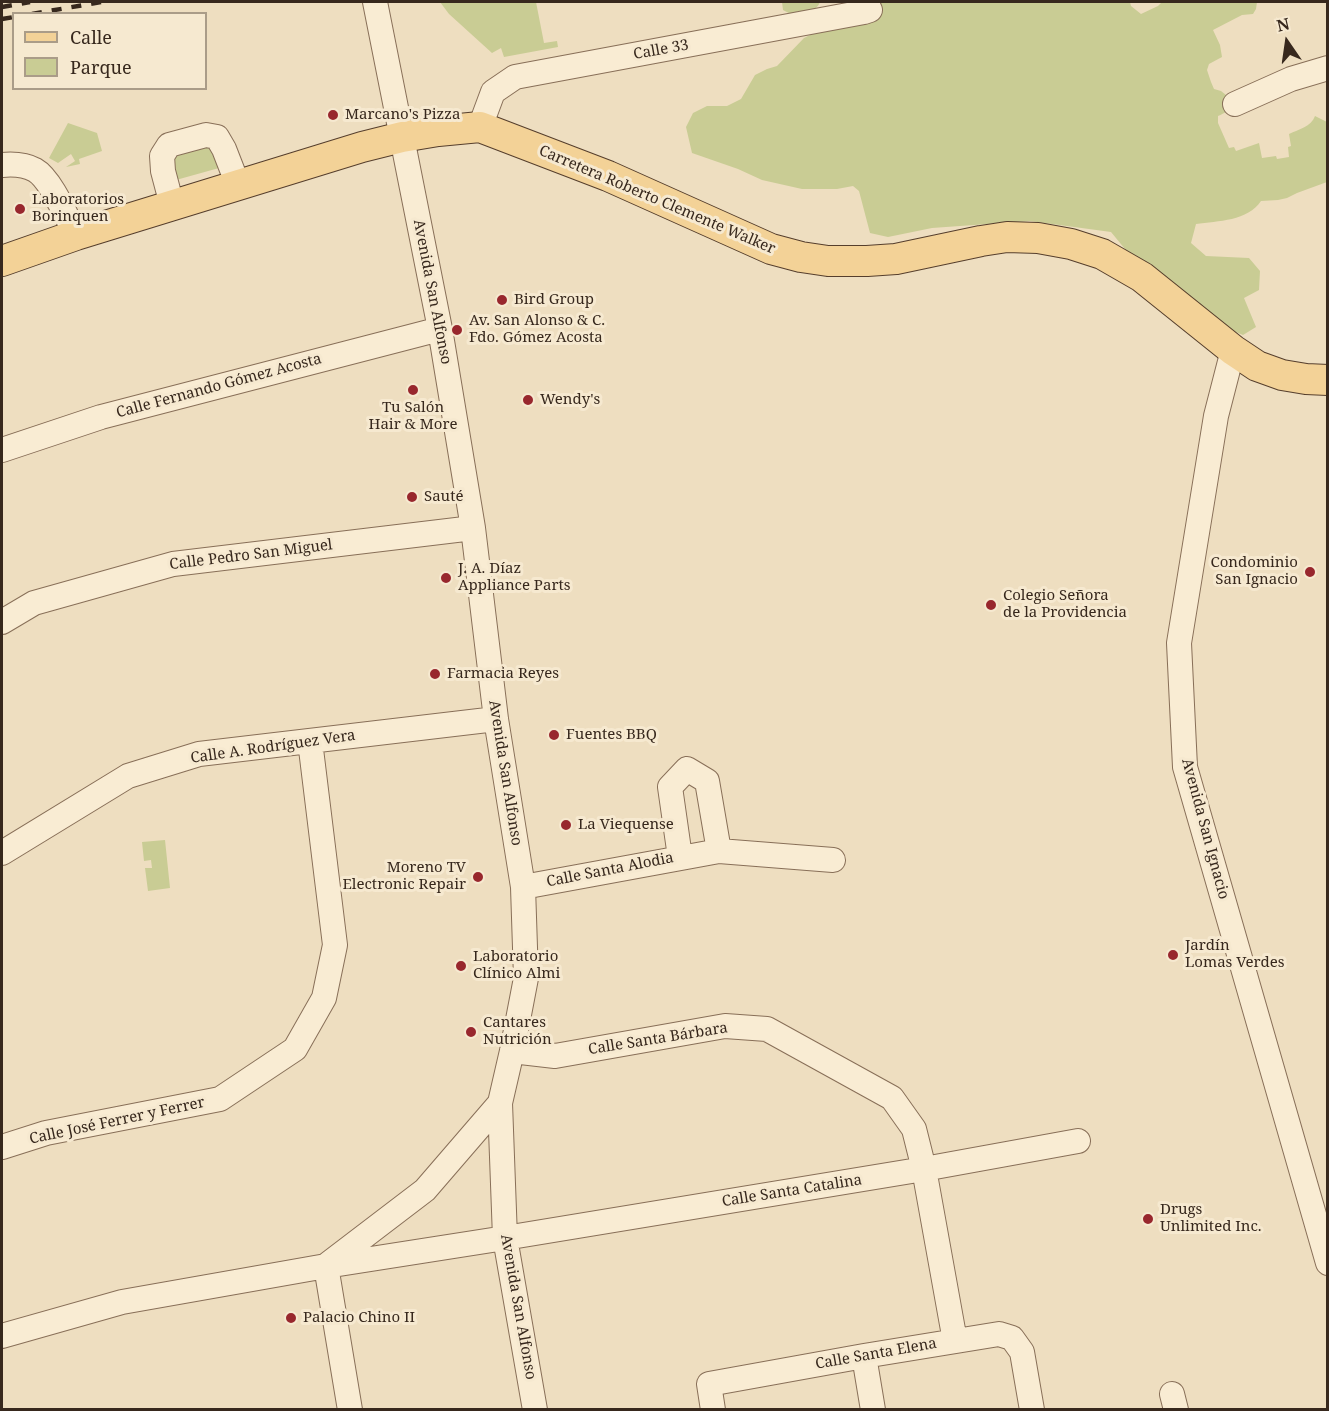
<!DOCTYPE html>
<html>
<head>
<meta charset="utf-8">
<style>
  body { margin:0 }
  #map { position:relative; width:1329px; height:1411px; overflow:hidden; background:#eedec0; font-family:"Noto Serif",serif }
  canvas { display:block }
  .frame { position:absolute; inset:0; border:3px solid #37281d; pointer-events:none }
  .legend { position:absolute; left:12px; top:12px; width:195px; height:78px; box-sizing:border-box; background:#f6e9d0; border:2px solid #aa9c88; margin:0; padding:8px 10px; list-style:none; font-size:18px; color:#37281d }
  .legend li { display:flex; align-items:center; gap:12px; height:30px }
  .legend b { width:30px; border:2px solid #aa9c88 }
  .north { position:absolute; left:1257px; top:12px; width:60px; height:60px; -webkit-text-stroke:4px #f6e9d0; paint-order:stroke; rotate:347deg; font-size:16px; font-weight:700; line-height:24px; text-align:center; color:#37281d }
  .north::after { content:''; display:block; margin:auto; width:21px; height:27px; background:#37281d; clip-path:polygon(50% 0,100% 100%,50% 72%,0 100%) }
</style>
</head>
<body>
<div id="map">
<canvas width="1329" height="1411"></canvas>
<div class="frame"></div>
<ul class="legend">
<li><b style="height:8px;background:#f3d297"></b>Calle</li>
<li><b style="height:16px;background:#c9cc94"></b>Parque</li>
</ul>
<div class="north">N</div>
</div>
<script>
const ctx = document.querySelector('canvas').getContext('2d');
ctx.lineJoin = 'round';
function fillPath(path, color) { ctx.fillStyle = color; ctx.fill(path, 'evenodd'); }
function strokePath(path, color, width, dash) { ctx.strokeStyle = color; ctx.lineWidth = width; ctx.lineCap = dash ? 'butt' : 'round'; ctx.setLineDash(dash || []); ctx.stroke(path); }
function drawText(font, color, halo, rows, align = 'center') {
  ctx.font = font + ' "Noto Serif",serif'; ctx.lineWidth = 6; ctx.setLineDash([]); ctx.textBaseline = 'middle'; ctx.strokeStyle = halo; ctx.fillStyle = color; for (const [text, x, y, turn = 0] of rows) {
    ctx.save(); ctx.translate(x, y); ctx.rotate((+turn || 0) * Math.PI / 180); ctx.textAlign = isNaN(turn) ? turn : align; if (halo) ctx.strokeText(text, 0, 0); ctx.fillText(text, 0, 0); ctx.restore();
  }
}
fillPath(new Path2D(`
  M440,2h96l8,41 13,-2 1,6 -54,10 -3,-9 -9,5 -43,-39z
  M782,2h38c-3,9 -17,14 -27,12 -3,0 -6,-2 -10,-4z
  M876,2h254l1,4 10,8 17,-8 4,-4h95l-1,7 -3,5 -11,1 -29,15 7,15 2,12 -13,7 -2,6 4,12 3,7 7,2 5,4 5,8c-2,8 -6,10 -13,13v7l11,25 5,-1 2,4 23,-8 3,15 14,-2 1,3 12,-2 -1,-10 3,-1 -2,-12c10,-5 22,-7 26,-18l12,6v60l-30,11 -10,5 -9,2 -17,1c-13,20 -43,20 -65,23l-5,19 15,13 43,2 11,13 -1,19 -15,8 12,29 -13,8 -29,-12 -85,-53 -4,-21 -14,-17 -81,-11 -98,7 -44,9 -18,-4 -11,-42 -6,-5 -16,3h-35l-40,-9 -24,-11 -46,-16 -6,-26 7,-14 14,-7h20l14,-7 14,-24 12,-6 10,-3 27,-28z
  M68,123l29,10 5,18 -23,8 1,5 -14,3 9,-6 -4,-7 -13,9 -9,-5z
  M212,143l7,25 -43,12 -6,-24z
  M165,840l5,48 -22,3 -3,-23h7l-1,-8 -7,1 -2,-19z`), '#c9cc94');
const minor = new Path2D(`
  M375,2l65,327 33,199 23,191 27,168 3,91 -14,73 -12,52 5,135 30,172
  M1235,104l56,-25 37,-11
  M480,127l13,-35 22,-15 349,-65 6,-2
  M2,165c11,-1 22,-1 33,5 16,9 32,48 41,65
  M172,205l-9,-34 -1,-15 7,-11 37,-10 11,2 7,12 14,36
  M1233,350l-17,66 -37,227 6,124 143,496
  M2,450l99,-33 339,-88
  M2,622l32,-19 139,-39 300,-36
  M2,853l126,-77 71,-22 297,-35
  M680,857l-10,-70 17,-18 20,12 12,70
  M523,887l196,-36 114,9
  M512,1051l43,5 170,-30 42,3 125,69 22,31 10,40 31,172
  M2,1147l44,-14 174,-34 75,-50 29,-51 11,-53 -25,-204
  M328,1264l97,-74 75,-87
  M326,1266l24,144
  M2,1336l120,-34 204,-36 179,-28 419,-69 154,-28
  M864,1356l9,54
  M1172,1394l4,16
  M713,1410l-4,-26 155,-28 135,-22 13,4 10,14 10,58`);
const major = new Path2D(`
  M2,261l74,-26 286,-88 40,-10 36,-6 42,-4 128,49 163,73 30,8 27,4h39l29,-2 85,-18 26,-4 31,1 33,6 31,10 40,23 91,73 24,16 25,9 24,4 22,1`);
strokePath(minor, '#886f58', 26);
strokePath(major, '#553e2c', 32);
strokePath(minor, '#f9ecd3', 24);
strokePath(major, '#f3d297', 30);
strokePath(new Path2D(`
  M2,7l28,-5
  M32,14l69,-12
  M2,19l12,-2`), '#37281d', 4.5, [10, 10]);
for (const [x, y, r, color] of [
  [333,115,6,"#98272d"],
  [20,209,6,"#98272d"],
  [502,300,6,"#98272d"],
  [457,330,6,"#98272d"],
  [413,390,6,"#98272d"],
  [528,400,6,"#98272d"],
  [412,497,6,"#98272d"],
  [1310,572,6,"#98272d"],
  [446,578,6,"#98272d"],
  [991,605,6,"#98272d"],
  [435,674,6,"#98272d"],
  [554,735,6,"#98272d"],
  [566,825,6,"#98272d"],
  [478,877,6,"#98272d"],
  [1173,955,6,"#98272d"],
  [461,966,6,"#98272d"],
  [471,1032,6,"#98272d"],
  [1148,1219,6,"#98272d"],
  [291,1318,6,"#98272d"]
]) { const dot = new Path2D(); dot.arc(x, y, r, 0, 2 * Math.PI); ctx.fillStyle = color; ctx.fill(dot); strokePath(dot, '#f6e9d0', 2); }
drawText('15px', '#37281d', '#f6e9d0', [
  ["Calle 33",661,50,-10],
  ["Carretera Roberto Clemente Walker",657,200,23],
  ["Avenida San Alfonso",432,292,79],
  ["Calle Fernando Gómez Acosta",219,386,-15],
  ["Calle Pedro San Miguel",251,555,-7],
  ["Calle A. Rodríguez Vera",273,747,-8],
  ["Avenida San Alfonso",505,773,81],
  ["Avenida San Ignacio",1205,829,75],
  ["Calle Santa Alodia",610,870,-11],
  ["Calle Santa Bárbara",658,1039,-9],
  ["Calle José Ferrer y Ferrer",117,1121,-12],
  ["Calle Santa Catalina",792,1191,-9],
  ["Avenida San Alfonso",518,1307,80],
  ["Calle Santa Elena",876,1354,-10]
]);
drawText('15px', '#37281d', '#f6e9d0', [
  ["Marcano's Pizza",345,115],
  ["Laboratorios",32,200],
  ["Borinquen",32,217],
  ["Bird Group",514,300],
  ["Av. San Alonso & C.",469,321],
  ["Fdo. Gómez Acosta",469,338],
  ["Wendy's",540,400],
  ["Tu Salón",413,408,"center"],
  ["Hair & More",413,425,"center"],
  ["Sauté",424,497],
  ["Condominio",1298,563,"right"],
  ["San Ignacio",1298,580,"right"],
  ["J. A. Díaz",458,569],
  ["Appliance Parts",458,586],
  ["Colegio Señora",1003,596],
  ["de la Providencia",1003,613],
  ["Farmacia Reyes",447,674],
  ["Fuentes BBQ",566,735],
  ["La Viequense",578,825],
  ["Moreno TV",466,868,"right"],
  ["Electronic Repair",466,885,"right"],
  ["Jardín",1185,946],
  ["Lomas Verdes",1185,963],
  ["Laboratorio",473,957],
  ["Clínico Almi",473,974],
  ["Cantares",483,1023],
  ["Nutrición",483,1040],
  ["Drugs",1160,1210],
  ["Unlimited Inc.",1160,1227],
  ["Palacio Chino II",303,1318]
], 'left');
</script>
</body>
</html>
